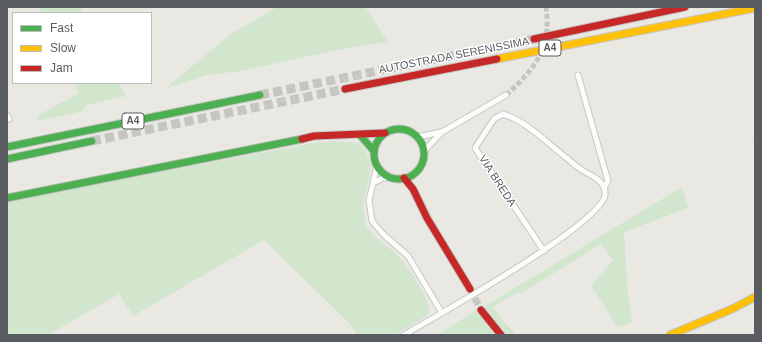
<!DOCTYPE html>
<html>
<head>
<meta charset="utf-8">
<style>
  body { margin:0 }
  #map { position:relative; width:762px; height:342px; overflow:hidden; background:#e9e8e3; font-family:Helvetica,sans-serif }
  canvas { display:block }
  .frame { position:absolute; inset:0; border:8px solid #595d61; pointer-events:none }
  .legend { position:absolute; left:12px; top:12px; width:140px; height:72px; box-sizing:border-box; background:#fff; border:1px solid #bdbec0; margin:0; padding:5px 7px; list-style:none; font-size:12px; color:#595d61 }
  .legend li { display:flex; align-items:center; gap:8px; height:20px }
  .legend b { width:20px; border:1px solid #bdbec0 }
</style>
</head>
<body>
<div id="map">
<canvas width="762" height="342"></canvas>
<div class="frame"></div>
<ul class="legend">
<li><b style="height:5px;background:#4caf50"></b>Fast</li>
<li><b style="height:5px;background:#ffc107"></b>Slow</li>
<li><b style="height:5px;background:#c62828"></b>Jam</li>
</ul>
</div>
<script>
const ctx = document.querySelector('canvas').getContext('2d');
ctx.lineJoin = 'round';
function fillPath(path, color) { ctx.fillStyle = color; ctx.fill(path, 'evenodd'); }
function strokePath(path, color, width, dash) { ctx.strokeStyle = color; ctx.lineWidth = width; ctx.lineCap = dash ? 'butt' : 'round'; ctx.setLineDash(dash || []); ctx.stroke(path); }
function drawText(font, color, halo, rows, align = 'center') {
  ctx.font = font + ' Helvetica,sans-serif'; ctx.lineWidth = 3; ctx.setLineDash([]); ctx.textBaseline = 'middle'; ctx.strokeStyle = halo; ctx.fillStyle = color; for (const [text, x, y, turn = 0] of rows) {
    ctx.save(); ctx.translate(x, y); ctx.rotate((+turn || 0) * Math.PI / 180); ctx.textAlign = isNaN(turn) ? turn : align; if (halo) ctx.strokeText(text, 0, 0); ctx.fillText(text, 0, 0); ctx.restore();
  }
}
fillPath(new Path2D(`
  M39,7h42l3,6h-42z
  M277,7h88l23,35 -51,8 -96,21 -34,4 -41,13 65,-54z
  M74,83h45l7,13 -40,9 -3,6 -44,10 -2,-5 42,-23z
  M334,141l26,2c23,29 0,41 4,72 1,4 1,8 3,12 6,11 20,18 29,27 10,9 36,47 33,59l-4,4 -30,18h-38l-7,-11 -86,-84 -131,76 -14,-22 -71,41h-41v-134l307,-58z
  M682,187l6,21 -64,24 4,64 4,24 -1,3 -13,4 -27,-41 22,-26 -12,-16 -78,48 -6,1 -24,14 9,13 15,15h-10l-10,-10 -12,-19z
  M476,310l18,25h-56z`), '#d2e6ce');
strokePath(new Path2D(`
  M506,95c29,-26 46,-47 40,-88`), '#c5c5c2', 5, [5, 2.5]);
strokePath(new Path2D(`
  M470,289l11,21`), '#c5c5c2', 7, [7, 3.5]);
strokePath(new Path2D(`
  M260,95l274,-56
  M92,141l253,-52`), '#c5c5c2', 9, [9, 4.5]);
const street = new Path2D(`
  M578,75l30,106 -4,7
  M7,115l2,4
  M418,137l23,-5
  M424,151l18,-19 64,-37
  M377,166l-8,34 3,21 11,13 25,22 34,57
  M373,183l10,-5 8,-1
  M404,335c32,-19 196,-110 201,-140 2,-14 -14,-19 -23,-25 -5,-3 -10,-7 -14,-11 -21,-16 -40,-37 -65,-45l-9,5 -19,29 69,103`);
const fast = new Path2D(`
  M374 154a25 25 0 1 1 50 0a25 25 0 1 1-50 0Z
  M360,135l14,16
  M7,147l253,-52
  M7,159l85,-18
  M7,198l295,-59`);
const slow = new Path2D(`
  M497,59l258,-51
  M670,335l62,-26 23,-12`);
const jam = new Path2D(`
  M534,39l151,-32
  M345,89l152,-30
  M302,139l12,-3 71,-3
  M404,178l9,11 14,29 43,71
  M481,310l20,25`);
strokePath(street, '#c6c6c5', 7);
strokePath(fast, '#c5c5c3', 9);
strokePath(slow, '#c5c5c3', 9);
strokePath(jam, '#c5c5c3', 9);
strokePath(street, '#fcfcfb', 5);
strokePath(fast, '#4caf50', 7);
strokePath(slow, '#ffc107', 7);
strokePath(jam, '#c62828', 7);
strokePath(new Path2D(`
  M7,187c94,-25 186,-59 279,-88 104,-33 209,-65 314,-92
  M423,335l332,-200`), '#e1e2e1', 1.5, [1, 5]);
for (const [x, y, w] of [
  [550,48,22],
  [133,121,22]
]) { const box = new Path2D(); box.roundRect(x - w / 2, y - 8, w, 16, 3); ctx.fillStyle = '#fff'; ctx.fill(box); strokePath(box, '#595d61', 1); }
drawText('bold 10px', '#595d61', null, [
  ["A4",550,48],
  ["A4",133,121]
]);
drawText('11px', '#595d61', '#fff', [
  ["AUTOSTRADA SERENISSIMA",454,56,-11],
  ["VIA BREDA",497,181,57]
]);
</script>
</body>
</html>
